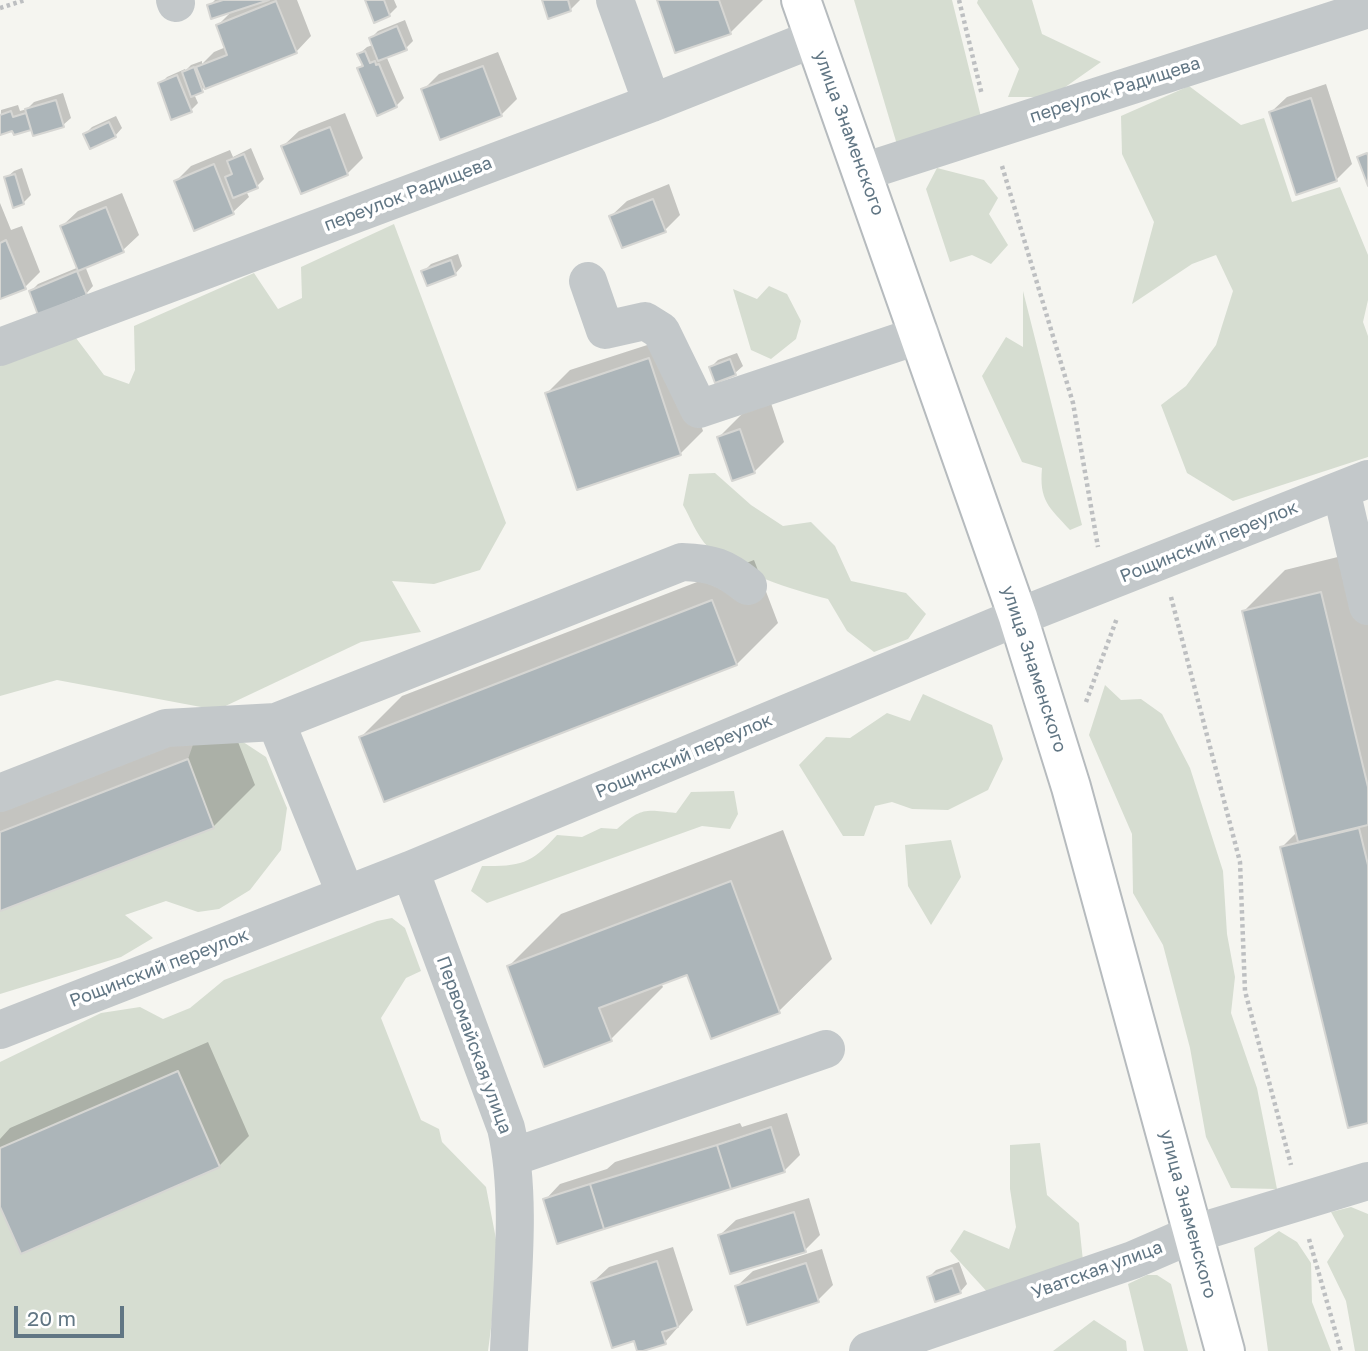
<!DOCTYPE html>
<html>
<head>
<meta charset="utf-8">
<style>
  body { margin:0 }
  #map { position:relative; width:1368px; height:1351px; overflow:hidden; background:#f5f5f0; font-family:"Golos Text",sans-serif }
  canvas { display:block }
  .scale { position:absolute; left:14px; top:1306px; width:110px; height:32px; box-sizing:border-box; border:4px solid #617684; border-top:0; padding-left:9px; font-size:21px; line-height:24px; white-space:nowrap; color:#617684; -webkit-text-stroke:5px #fff; paint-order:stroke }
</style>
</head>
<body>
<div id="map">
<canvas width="1368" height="1351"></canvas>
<div class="scale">20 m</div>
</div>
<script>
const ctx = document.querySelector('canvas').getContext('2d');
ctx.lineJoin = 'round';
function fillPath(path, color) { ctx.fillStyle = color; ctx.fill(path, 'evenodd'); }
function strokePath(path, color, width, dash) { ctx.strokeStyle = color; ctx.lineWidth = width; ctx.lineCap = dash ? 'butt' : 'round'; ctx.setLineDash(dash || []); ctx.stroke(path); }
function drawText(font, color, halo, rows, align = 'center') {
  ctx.font = font + ' "Golos Text",sans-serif'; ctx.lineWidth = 7; ctx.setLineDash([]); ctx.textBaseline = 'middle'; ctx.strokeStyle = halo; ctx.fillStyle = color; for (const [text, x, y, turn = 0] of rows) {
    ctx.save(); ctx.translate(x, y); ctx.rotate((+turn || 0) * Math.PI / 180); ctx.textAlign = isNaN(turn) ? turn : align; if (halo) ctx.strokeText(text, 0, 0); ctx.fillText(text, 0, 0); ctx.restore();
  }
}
fillPath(new Path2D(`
  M854,0h98l31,125 -85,23z
  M978,0h54l10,34 59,28 -50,35h-43l11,-28 -42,-66z
  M1189,86l52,39 23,-7 28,84 48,-15 28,68v45l-5,22 5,14v121l-135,44 -46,-28 -26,-68 25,-19 30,-41 17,-54 -17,-36 -24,9 -60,40 22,-82 -32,-68 -1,-38z
  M937,168l47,12 14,18 -9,16 19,31 -17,19 -19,-9 -22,7 -24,-73z
  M394,224l112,299 -26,47 -46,14 -42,-3 29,51 -60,10 -144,68 -160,-30 -57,16v-330l76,-28 28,37 25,9 6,-14 -1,-44 120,-53 24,36 24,-11 -1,-31z
  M769,286l18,8 14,27 -5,18 -25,20 -20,-9 -18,-61 24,10z
  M1023,291l59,234 -12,5c-21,-23 -31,-29 -28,-62l-20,-6 -40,-86 24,-39 17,10z
  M715,473l36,32 32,21 28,-4 24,24 16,35 55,12 20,21 -18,25 -34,13 -27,-21 -19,-32c-35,-9 -93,-27 -120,-52 -11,-11 -18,-30 -25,-42l6,-31z
  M1105,685l16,15 20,-1 21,15 28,54 33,103 4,63 8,43 -4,36 26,75 20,101 -46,-1 -25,-51 -16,-89 -27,-103 -30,-52 -1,-59 -43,-99z
  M923,694l69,31 11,34 -15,31 -40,20 -36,-1 -20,-7 -17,4 -11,30h-21l-44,-71 27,-28 24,1 37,-25 23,8z
  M196,736h38l32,21 21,51 -6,42 -31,40 -31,19 -21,3 -32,-11 -41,14 28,23 -32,19 -121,37v-83l214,-83 -26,-69z
  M734,791l4,23 -8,15 -28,-3 -215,77 -16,-12 11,-25c39,0 48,-1 75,-31l25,2 19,-9 16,1c24,-21 27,-20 59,-16l15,-21z
  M951,840l10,37 -30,48 -23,-39 -3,-41z
  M392,918l13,10 16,43 -15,7 -25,40 40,102 18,9 3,13 44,45 14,73 -12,91h-488v-289l101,-49 39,-6 23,12 27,-11 34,-28 153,-59z
  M1040,1143l7,52 32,28 4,38 -94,33 -39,-43 14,-21 45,19 7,-22 -6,-38v-44z
  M1351,1207l17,7v137h-13l-9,-50 -19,-39 17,-26 -13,-24z
  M1279,1231l18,11 14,21 1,39 19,49h-63l-14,-103z
  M1147,1275h10l14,9 17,67h-44l-16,-67z
  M1094,1320l32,21 1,10h-74z`), '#d6ddd1');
fillPath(new Path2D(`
  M215,0h82l14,36 -15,16 -90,35 -12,7 4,9 -7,7 -31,-26 7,-7 18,-8v2l6,-6 11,-4v3l12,-12 12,-5 -8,-22 15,-15 -24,-4z
  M367,0h27l3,7 -8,8z
  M544,0h36l-9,9z
  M658,0h105l-33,33z
  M405,20l8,21 -7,7 -19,10 17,40 -8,8 -37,-38 4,-4 -4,-10 8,-7 6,-2 -2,-7 7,-7z
  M498,52l19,47 -16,16 -78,-25 16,-16z
  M1326,84l26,80 -16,16 -65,-68 16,-15z
  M63,93l8,25 -8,7 -31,3 -17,5 -2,-4 -13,4 1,-23 17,-5 2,6 7,-2 7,-7z
  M345,113l18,45 -16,16 -64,-28 16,-15z
  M116,116l6,12 -7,8 -30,-2 7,-7z
  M251,148l13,31 -7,7 -11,5 3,6 -16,15 -38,16 -19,-47 15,-15 39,-16 3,7z
  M22,168l9,27 -8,8 -17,-25 8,-7z
  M669,184l11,31 -15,15 -54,-14 16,-15z
  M122,193l17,42 -16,15 -38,16 8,20 -7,8 -55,-3 7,-7 41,-17 -17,-41 16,-15z
  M0,203l11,27 11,-4 18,46 -15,15 -25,10z
  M458,254l4,12 -7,8 -31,-3 7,-7z
  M672,337l31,94 -23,23 -133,-61 23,-23z
  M737,353l6,13 -8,7 -24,-6 7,-7z
  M770,400l14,42 -30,30 -35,-35 30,-30z
  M1362,551l6,26v544l-86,-274 15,-15 -53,-221 41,-41z
  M754,560l24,63 -41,41 -376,73 41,-41z
  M229,719l26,66 -42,42 -213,82v-102z
  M783,830l49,129 -53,52 -67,26 -24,-64 -27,10 2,4 -52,52 -102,-73 52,-52z
  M208,1042l41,94 -30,30 -219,37v-64l10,-11z
  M787,1113l13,42 -16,16 -239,29 15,-16 47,-15 8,-7 125,-39 2,4z
  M809,1198l11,37 -15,15 -85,-15 16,-15z
  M673,1247l20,63 -28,32 -30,-3 -42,-57 16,-15z
  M822,1249l11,36 -15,15 -81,-14 16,-15z
  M959,1262l8,22 -7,8 -31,-15 7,-7z`), '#0003');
const building = new Path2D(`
  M223,0h46l-58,19 -4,-14z
  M365,0h19l6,16 -16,7z
  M542,0h26l3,11 -23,8z
  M657,0h62l12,34 -56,19z
  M276,1l21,52 -92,36 -9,-22 31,-12 -11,-30z
  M397,26l10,24 -29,11 -9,-23z
  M365,51l5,12 5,-2 1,4 3,-1 18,43 -20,9 -20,-48 6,-2 -6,-12z
  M483,66l19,50 -62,24 -19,-51z
  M194,67l9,25 -12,5 -9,-25z
  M177,75l15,37 -21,8 -13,-37z
  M1311,98l26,83 -41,14 -27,-83z
  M56,100l8,27 -31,9 -8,-27z
  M11,111l2,6 13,-4 5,17 -17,5 -2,-4 -12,4v-20z
  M109,122l7,15 -26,12 -7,-15z
  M330,127l18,48 -47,19 -20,-48z
  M1367,153l1,3v30l-11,-29z
  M244,154l14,34 -25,10 -8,-21 7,-3 -5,-13z
  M214,164l20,50 -40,17 -20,-50z
  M15,174l9,30 -11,4 -9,-31z
  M653,199l13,33 -44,16 -13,-32z
  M106,207l18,45 -46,19 -18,-45z
  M6,240l20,49 -26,10v-56z
  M451,260l5,15 -29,11 -6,-15z
  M77,271l10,24 -49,20 -9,-24z
  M649,358l32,97 -104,35 -32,-97z
  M730,359l6,16 -21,8 -6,-16z
  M740,429l15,44 -23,8 -15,-44z
  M1321,592l47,195v38l-70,17 -56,-231z
  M712,600l25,65 -353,137 -25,-65z
  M188,759l26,69 -214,83v-79z
  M1359,828l9,37v258l-20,5 -68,-281z
  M731,881l49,132 -69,26 -24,-64 -88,33 13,33 -68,26 -37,-101z
  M178,1071l42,96 -199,87 -21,-47v-59z
  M771,1127l14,45 -54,17 -14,-44z
  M717,1145l14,44 -127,40 -14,-45z
  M590,1184l14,45 -47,15 -14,-45z
  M794,1212l12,40 -76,22 -12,-39z
  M657,1261l21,66 -16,5 4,12 -23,7h-6l-3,-10 -22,7 -21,-66z
  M806,1263l13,39 -72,23 -12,-39z
  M952,1268l9,25 -26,9 -8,-25z`);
fillPath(building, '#acb5b9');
strokePath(building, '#d6d6d3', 2);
const major = new Path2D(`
  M801,0l217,617 53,170 154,564`);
strokePath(major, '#b6bbbe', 42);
strokePath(new Path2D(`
  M959,0l23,95
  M0,8l25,-8
  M1002,166l71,237 25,144
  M1171,597l69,265 5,129 46,174
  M1086,702l31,-84
  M1309,1239l32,112`), '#bdbfc1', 4.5, [3.5, 3.5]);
strokePath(new Path2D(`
  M175,0l1,3
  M615,0l37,103
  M863,172l505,-163
  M588,281l17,49 40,-9 16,10 38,78 221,-74
  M0,347l652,-244 163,-65
  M1341,490l27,116
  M276,722l70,173
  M0,793l166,-65 110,-6 406,-160c30,1 42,5 66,24
  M410,870l96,258c16,69 6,152 3,223
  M0,1030l410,-160 608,-253 350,-138
  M513,1157l313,-108
  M868,1351l265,-91 60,-26 175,-53`), '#c3c8ca', 38);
strokePath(major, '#fff', 38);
drawText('18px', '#617684', '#fff', [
  ["переулок Радищева",1115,90,-18],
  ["улица Знаменского",849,133,70],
  ["переулок Радищева",408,194,-21],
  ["Рощинский переулок",1209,542,-22],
  ["улица Знаменского",1034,669,72],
  ["Рощинский переулок",684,756,-23],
  ["Рощинский переулок",159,968,-21],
  ["Первомайская улица",474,1045,70],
  ["улица Знаменского",1188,1214,75],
  ["Уватская улица",1097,1270,-20]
]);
</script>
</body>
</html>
